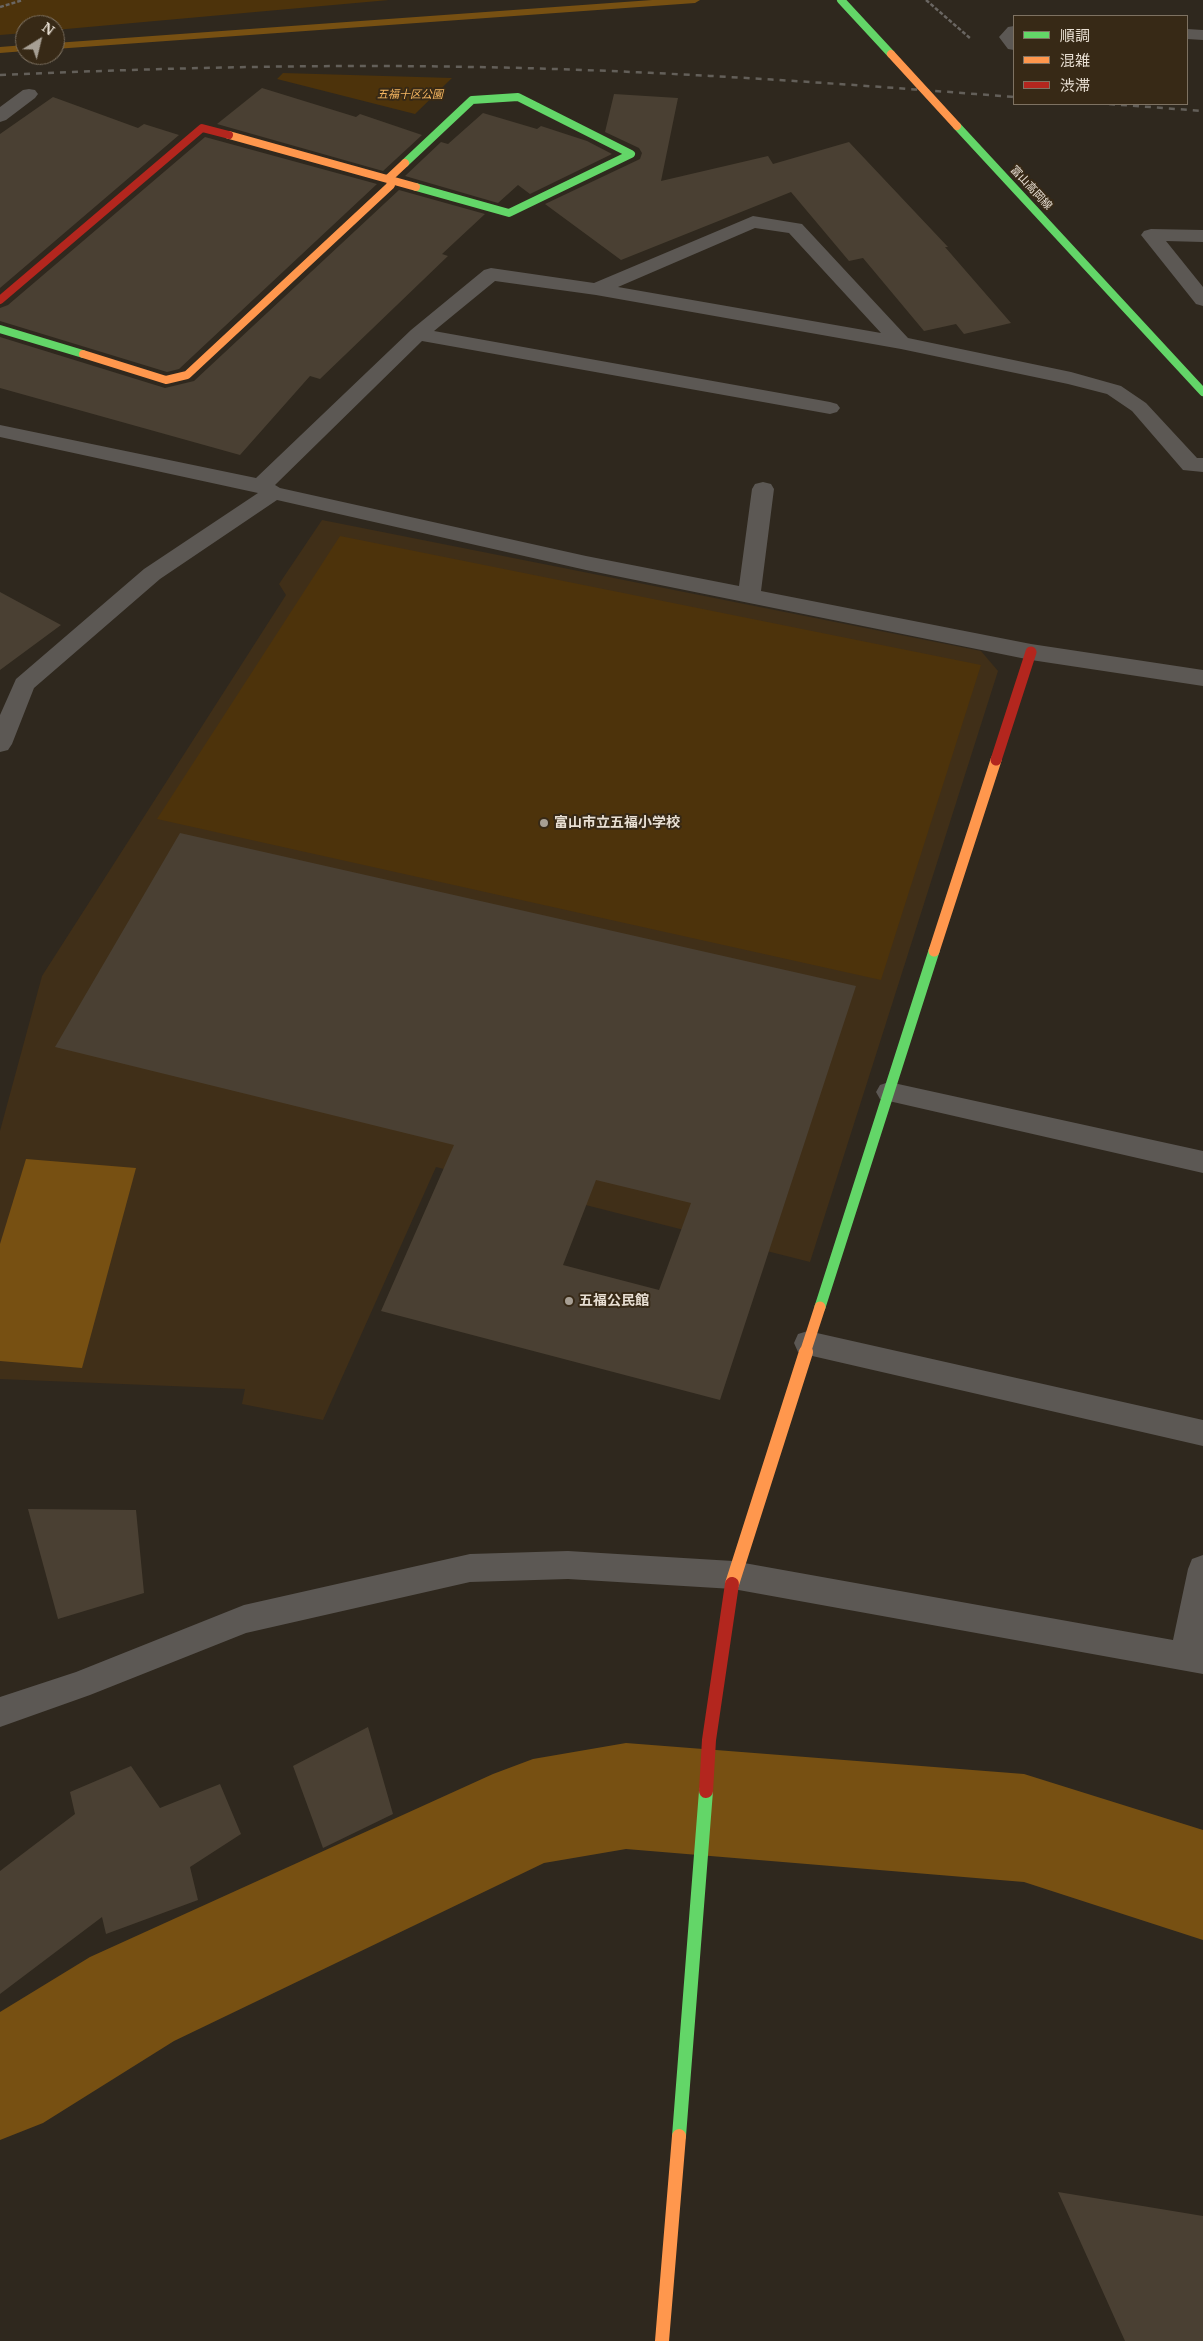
<!DOCTYPE html>
<html>
<head>
<meta charset="utf-8">
<style>
  body { margin:0 }
  #map { position:relative; width:1203px; height:2341px; overflow:hidden; background:#2f281e; font-family:Merriweather,"Noto Sans JP",serif }
  canvas { display:block }
  .legend { position:absolute; left:1013px; top:15px; width:175px; height:90px; box-sizing:border-box; background:#372916; border:1px solid #7e7262; margin:0; padding:6px 9px; list-style:none; font-size:15px; color:#e8dfd3 }
  .legend li { display:flex; align-items:center; gap:10px; height:25px }
  .legend b { width:25px; border:1px solid #7e7262 }
  .north { position:absolute; left:15px; top:15px; width:50px; height:50px; box-sizing:border-box; background:#372916; border:1px solid #7e7262; border-radius:50%; rotate:36deg; font-size:14px; font-weight:700; line-height:20px; text-align:center; color:#e8dfd3 }
  .north::after { content:''; display:block; margin:auto; width:18px; height:22px; background:#a79f94; clip-path:polygon(50% 0,100% 100%,50% 72%,0 100%) }
</style>
</head>
<body>
<div id="map">
<canvas width="1203" height="2341"></canvas>
<ul class="legend">
<li><b style="height:6px;background:#63d668"></b>順調</li>
<li><b style="height:6px;background:#ff974d"></b>混雑</li>
<li><b style="height:6px;background:#b3261e"></b>渋滞</li>
</ul>
<div class="north">N</div>
</div>
<script>
const ctx = document.querySelector('canvas').getContext('2d');
ctx.lineJoin = 'round';
function fillPath(path, color) { ctx.fillStyle = color; ctx.fill(path, 'evenodd'); }
function strokePath(path, color, width, dash) { ctx.strokeStyle = color; ctx.lineWidth = width; ctx.lineCap = dash ? 'butt' : 'round'; ctx.setLineDash(dash || []); ctx.stroke(path); }
function drawText(font, color, halo, rows, align = 'center') {
  ctx.font = font + ' Merriweather,"Noto Sans JP",serif'; ctx.lineWidth = 4; ctx.setLineDash([]); ctx.textBaseline = 'middle'; ctx.strokeStyle = halo; ctx.fillStyle = color; for (const [text, x, y, turn = 0] of rows) {
    ctx.save(); ctx.translate(x, y); ctx.rotate((+turn || 0) * Math.PI / 180); ctx.textAlign = isNaN(turn) ? turn : align; if (halo) ctx.strokeText(text, 0, 0); ctx.fillText(text, 0, 0); ctx.restore();
  }
}
fillPath(new Path2D(`
  M322,520l659,131 17,20 -188,591 -374,-95 -113,253 -81,-16 3,-15 -245,-10v-248l42,-155 244,-381 -7,-11z`), '#402f18');
fillPath(new Path2D(`
  M0,0h389l-334,30v-5h-30v8l-25,2z
  M283,73l169,5 -37,36 -138,-35z
  M340,536l641,129 -100,315 -724,-161z`), '#4d330b');
fillPath(new Path2D(`
  M26,1159l110,9 -54,200 -82,-7v-117z`), '#775012');
fillPath(new Path2D(`
  M652,0h48l-5,3 -640,46v-6z
  M25,45v6l-25,2v-6z`), '#775012');
fillPath(new Path2D(`
  M626,1743l398,31 179,56v110l-179,-58 -398,-33 -82,14 -370,178 -131,82 -43,17v-128l90,-55 403,-183 40,-15z`), '#775012');
fillPath(new Path2D(`
  M262,88l94,29 4,-3 62,21 -39,36 -166,-47z
  M614,94l64,4 -17,83 107,-25 5,8 76,-22 99,105h-3l66,76 -47,11 -8,-10 -32,7 -61,-73 -14,3 -58,-69 -170,68 -76,-56 95,-45 2,-6 -3,-5 -34,-16z
  M53,97l85,31 6,-4 35,11 -179,153v-154z
  M483,113l54,16 4,-3 46,15 25,13 -82,40 -12,-9 -20,18 -93,-27 36,-34 7,2z
  M205,137l172,47 -198,185 -12,3 -167,-51v-13l8,-3z
  M399,190l86,24 -43,40 6,2 -128,123 -10,-3 -70,79 -240,-67v-51l165,51 29,-7z
  M0,592l61,33 -61,45z
  M180,833l676,153 -136,414 -339,-89 73,-166 -399,-98zM596,1180l95,23 -32,87 -96,-25z
  M28,1509l108,1 8,83 -86,26z
  M368,1727l25,87 -70,34 -30,-82z
  M131,1766l29,42 60,-24 21,50 -51,33 8,33 -92,34 -4,-17 -102,77v-123l75,-57 -5,-22z
  M1058,2192l145,24v125h-78z`), '#4a4033');
strokePath(new Path2D(`
  M926,0l45,39
  M0,7l23,-7`), '#6a6662', 2.5, [4, 2]);
fillPath(new Path2D(`
  M1014,26v24l-6,-1 -9,-12 9,-10z
  M1187,29l16,1v10l-16,-1z
  M29,89l6,1 3,4 -3,4 -29,22 -6,2v-15l23,-17z
  M753,216l49,8 106,114 163,34 50,14 25,17 51,55h6v14l-20,-2 -51,-59 -25,-17 -39,-10 -167,-35 -305,-54 -101,-14 -61,50 396,71 7,2 3,4 -3,4 -7,2 -408,-73 -147,144 5,3 306,68 153,30 13,-97 3,-5 8,-2 8,2 3,5 -13,102 270,53 172,26v16l-172,-26 -445,-90 -309,-70 -117,79 -126,109 -22,56 -4,6 -8,2v-37l16,-36 128,-110 114,-76 -258,-56v-12l256,53 155,-148 73,-60 7,-2 103,15zM755,228l34,5 92,100 -263,-46z
  M1151,229l52,1v12l-37,-1 37,46v19l-7,-2 -55,-69 3,-4z
  M889,1082l314,69v22l-323,-74 -4,-7 4,-7z
  M808,1331l395,89v26l-395,-91 -10,-3 -4,-9 4,-9z
  M568,1551l165,10 440,79 15,-71 4,-10 11,-4v119l-470,-85 -165,-10 -98,3 -224,51 -156,62 -90,32v-30l76,-25 168,-67 226,-51z`), '#5c5854');
strokePath(new Path2D(`
  M841,0l50,54
  M957,126l246,266
  M405,163l67,-63 46,-3 113,57 -122,59 -93,-26
  M0,329l83,25`), '#63d668', 8);
strokePath(new Path2D(`
  M820,1307l114,-356`), '#63d668', 11);
strokePath(new Path2D(`
  M679,2136l27,-345`), '#63d668', 14);
strokePath(new Path2D(`
  M229,135l187,52
  M83,354l83,26 21,-5 204,-190 -2,-7 16,-15`), '#ff974d', 8);
strokePath(new Path2D(`
  M934,951l62,-191
  M805,1353l15,-46`), '#ff974d', 11);
strokePath(new Path2D(`
  M732,1584l74,-232
  M662,2341l17,-205`), '#ff974d', 14);
strokePath(new Path2D(`
  M0,300l202,-172 27,7`), '#b3261e', 8);
strokePath(new Path2D(`
  M996,760l35,-108`), '#b3261e', 11);
strokePath(new Path2D(`
  M706,1791l3,-51 23,-156`), '#b3261e', 14);
strokePath(new Path2D(`
  M0,75c158,-7 316,-11 474,-8 180,3 360,16 540,30
  M1109,104l94,7`), '#635f59', 2.5, [6, 6]);
strokePath(new Path2D(`
  M891,54l66,72`), '#ff974d', 8);
for (const [x, y, r, color] of [
  [544,823,5,"#a79f94"],
  [569,1301,5,"#a79f94"]
]) { const dot = new Path2D(); dot.arc(x, y, r, 0, 2 * Math.PI); ctx.fillStyle = color; ctx.fill(dot); strokePath(dot, '#372916', 2); }
drawText('italic 11px', '#f5b661', '#372916', [
  ["五福十区公園",410,95]
]);
drawText('11px', '#e8dfd3', '#372916', [
  ["富山高岡線",1031,188,47]
]);
drawText('bold 14px', '#e8dfd3', '#372916', [
  ["富山市立五福小学校",554,823],
  ["五福公民館",579,1301]
], 'left');
</script>
</body>
</html>
